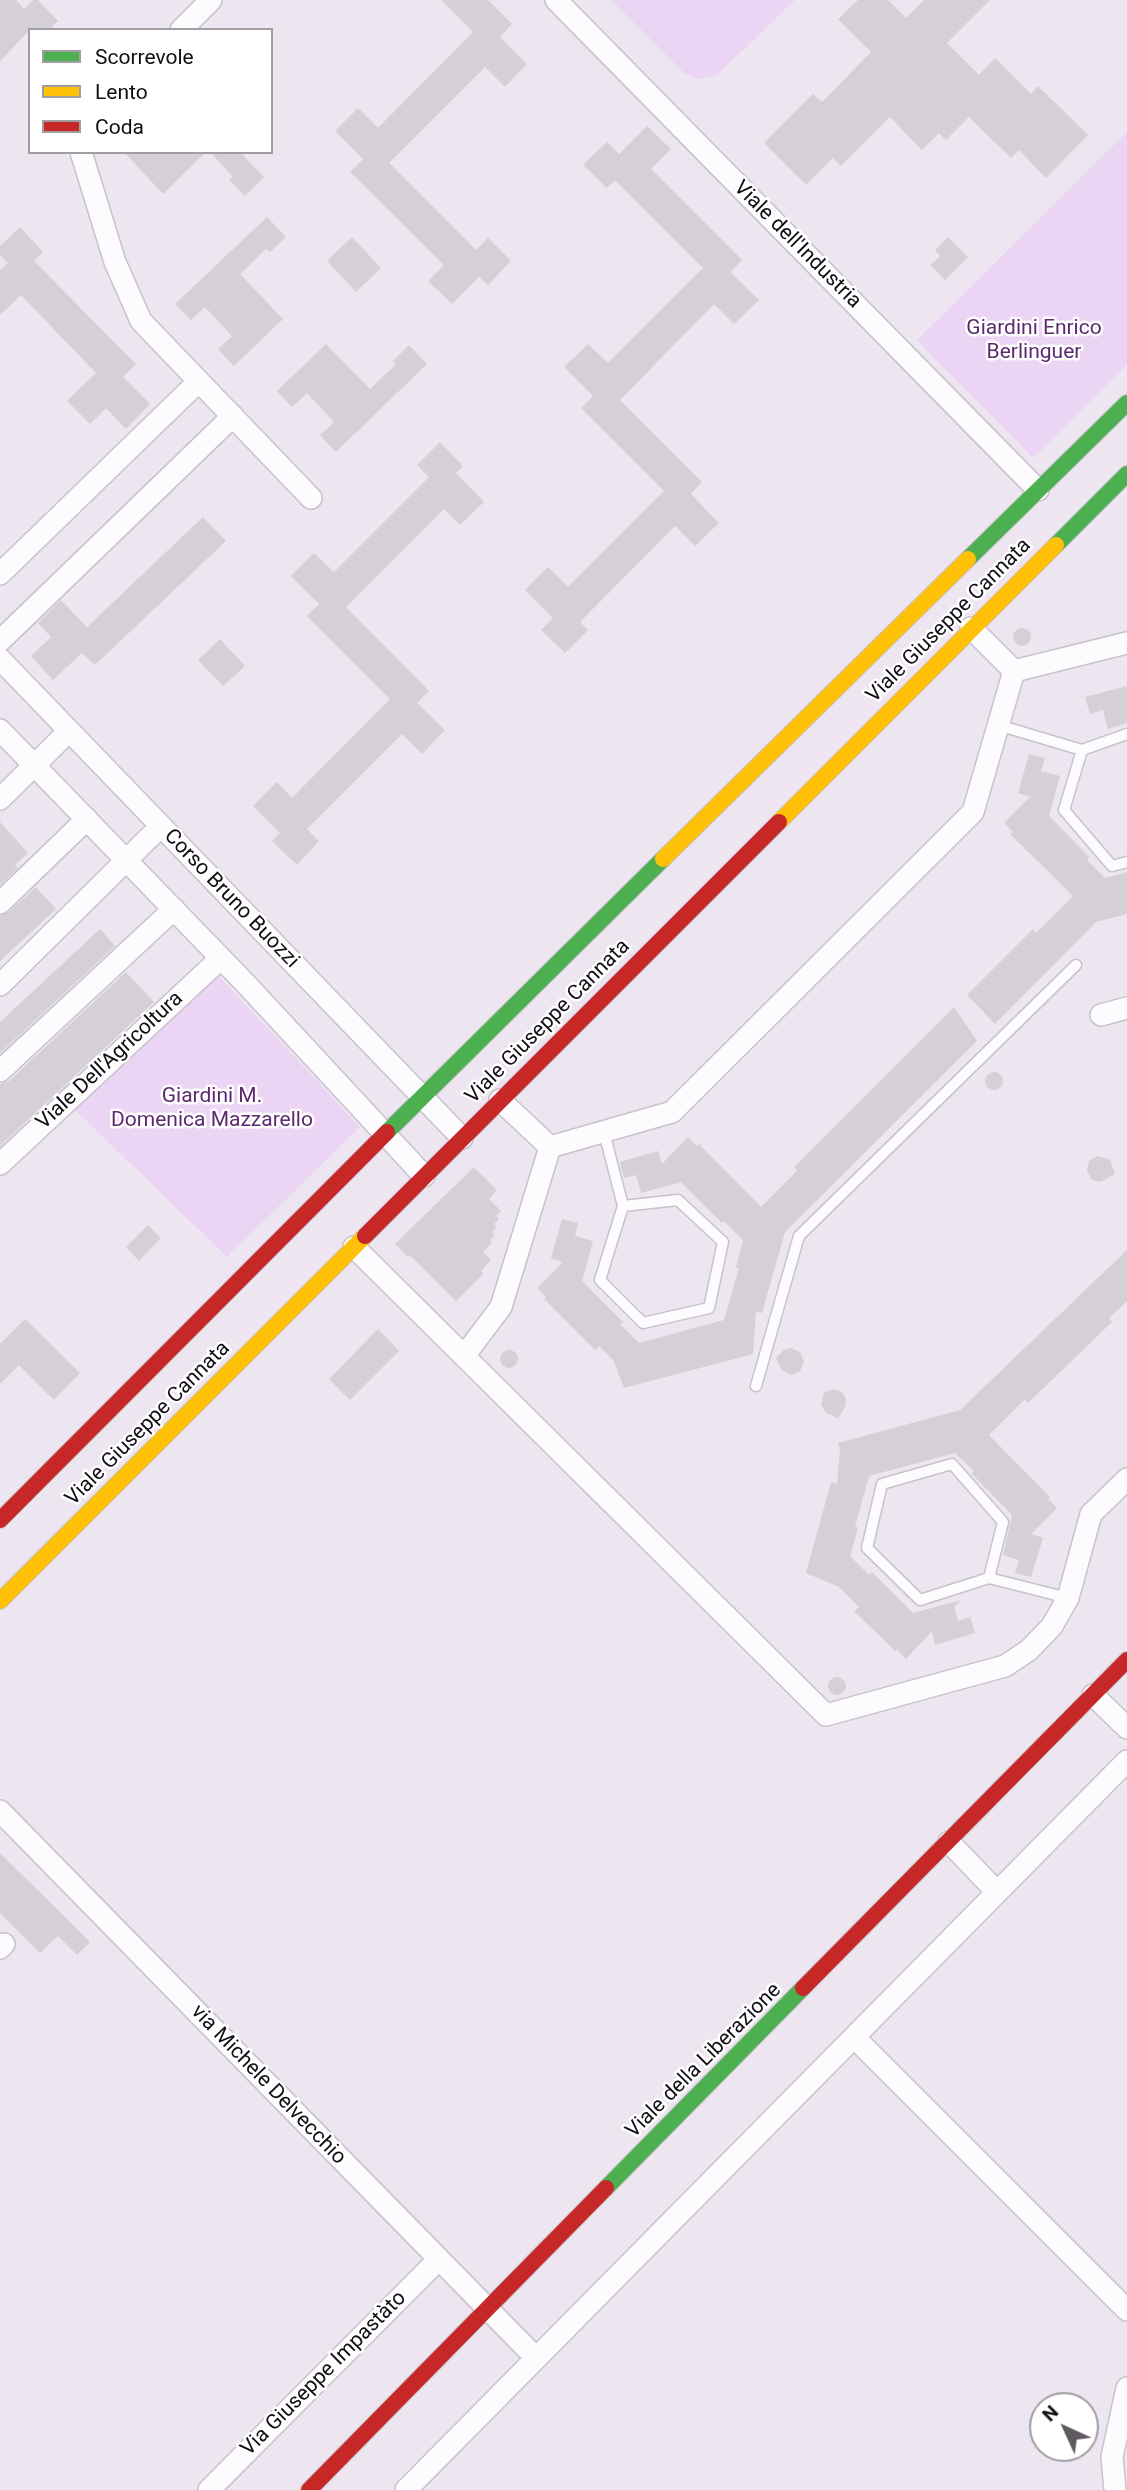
<!DOCTYPE html>
<html>
<head>
<meta charset="utf-8">
<style>
  body { margin:0 }
  #map { position:relative; width:1127px; height:2490px; overflow:hidden; background:#ede5f0; font-family:Roboto,sans-serif }
  canvas { display:block }
  .legend { position:absolute; left:28px; top:28px; width:245px; height:126px; box-sizing:border-box; background:#fff; border:2px solid #a09ea1; margin:0; padding:9px 12px; list-style:none; font-size:21px; color:#120d14 }
  .legend li { display:flex; align-items:center; gap:14px; height:35px }
  .legend b { width:35px; border:2px solid #a09ea1 }
  .north { position:absolute; left:1029px; top:2392px; width:70px; height:70px; box-sizing:border-box; background:#fff; border:2px solid #a09ea1; border-radius:50%; rotate:315deg; font-size:19px; font-weight:700; line-height:28px; text-align:center; color:#120d14 }
  .north::after { content:''; display:block; margin:auto; width:24px; height:32px; background:#5f5961; clip-path:polygon(50% 0,100% 100%,50% 72%,0 100%) }
</style>
</head>
<body>
<div id="map">
<canvas width="1127" height="2490"></canvas>
<ul class="legend">
<li><b style="height:9px;background:#4caf50"></b>Scorrevole</li>
<li><b style="height:9px;background:#ffc107"></b>Lento</li>
<li><b style="height:9px;background:#c62828"></b>Coda</li>
</ul>
<div class="north">N</div>
</div>
<script>
const ctx = document.querySelector('canvas').getContext('2d');
ctx.lineJoin = 'round';
function fillPath(path, color) { ctx.fillStyle = color; ctx.fill(path, 'evenodd'); }
function strokePath(path, color, width, dash) { ctx.strokeStyle = color; ctx.lineWidth = width; ctx.lineCap = dash ? 'butt' : 'round'; ctx.setLineDash(dash || []); ctx.stroke(path); }
function drawText(font, color, halo, rows, align = 'center') {
  ctx.font = font + ' Roboto,sans-serif'; ctx.lineWidth = 5; ctx.setLineDash([]); ctx.textBaseline = 'middle'; ctx.strokeStyle = halo; ctx.fillStyle = color; for (const [text, x, y, turn = 0] of rows) {
    ctx.save(); ctx.translate(x, y); ctx.rotate((+turn || 0) * Math.PI / 180); ctx.textAlign = isNaN(turn) ? turn : align; if (halo) ctx.strokeText(text, 0, 0); ctx.fillText(text, 0, 0); ctx.restore();
  }
}
fillPath(new Path2D(`
  M611,0h184l-78,75 -17,4 -15,-5z
  M1127,132v232l-94,94 -116,-118z
  M214,971l146,156 -133,130 -157,-152z`), '#ebd4f4');
fillPath(new Path2D(`
  M0,0h16l8,9 9,-9h5l20,21 -9,9h-19l-30,31z
  M441,0h47l24,24 -12,13 27,27 -22,23 -20,-20 -96,96 87,87 12,-12 23,23 -23,24 -9,-8 -27,27 -24,-23 16,-16 -94,-93 13,-13 -28,-28 23,-23 20,20 95,-96z
  M858,0h30l18,18 18,-18h66l-43,43 32,32 16,-17 36,36 7,-8 50,49 -42,43 -27,-28 -8,8 -42,-41 -23,23 -7,-7 -17,17 -32,-33 -49,49 -8,-8 -27,27 -42,-42 49,-49 9,8 49,-50 -33,-33z
  M647,126l24,23 -20,20 91,91 -12,12 29,28 -25,24 -20,-20 -94,96 82,82 -11,12 28,29 -24,23 -20,-20 -95,96 8,8 -23,23 -24,-23 12,-12 -28,-28 23,-23 20,20 96,-96 -83,-83 12,-12 -29,-29 24,-23 20,19 95,-95 -88,-88 -8,8 -24,-23 24,-23 12,12z
  M124,152h82l-43,42z
  M210,152h30l24,25 -19,19 -16,-16 4,-3z
  M267,217l19,20 -16,15 -4,-3 -26,25 43,45 -49,47 -16,-17 14,-13 -27,-29 -14,13 -16,-16z
  M20,227l23,25 -9,9 102,103 -13,13 27,27 -24,25 -20,-21 -16,16 -23,-23 29,-28 -75,-78 -21,20v-45l8,-7 -8,-8v-9z
  M352,237l29,31 -25,24 -29,-31z
  M948,237l20,20 -23,23 -15,-15 10,-9 -5,-6z
  M326,344l44,45 26,-25 -3,-3 16,-16 18,19 -91,88 -16,-17 14,-13 -27,-29 -15,14 -15,-16z
  M440,442l23,24 -7,7 28,29 -24,23 -16,-16 -98,98 83,84 -12,12 28,27 -23,24 -20,-20 -95,95 12,12 -22,24 -25,-24 8,-8 -27,-27 24,-24 15,16 98,-99 -83,-83 12,-12 -28,-28 23,-23 20,19 95,-95 -12,-12z
  M203,517l23,24 -131,124 -13,-12 -29,27 -22,-24 20,-19 -13,-14 23,-23 26,27z
  M1013 637a9 9 0 1 1 18 0a9 9 0 1 1-18 0Z
  M220,639l25,27 -22,20 -25,-26z
  M1127,686v37l-19,6 -5,-19 -13,4 -5,-17z
  M1029,754l16,4 -4,13 19,5 -11,40 40,41 -2,3 18,18 22,-6v42l-31,8 -101,102 -28,-29 66,-66 3,4 37,-37 -63,-62 3,-2 -9,-9 26,-26 -12,-4z
  M0,822l28,31 -13,12 3,3 -18,17z
  M36,887l20,22 -56,52v-45l9,-4z
  M100,929l15,17 -115,107v-31z
  M126,972l28,30 -154,144v-62l9,-3z
  M954,1007l23,34 -192,191 -23,81 -6,-1 -3,42 -129,34 -11,-28 -14,-14 -4,4 -51,-51 2,-2 -9,-9 26,-26 -12,-4 11,-39 16,4 -3,13 18,5 -11,40 41,41 -3,2 19,19 85,-23 15,-52 -3,-1 7,-27 -19,-19 -2,2 -41,-41 -40,11 -5,-18 -12,3 -4,-16 38,-11 4,13 26,-27 9,9 2,-2 62,63 36,-36 -3,-4z
  M985 1081a9 9 0 1 1 18 0a9 9 0 1 1-18 0Z
  M1098,1156l12,4 5,14 -15,8 -8,-2 -5,-9 2,-10z
  M474,1167l23,23 -8,9 12,12 -5,5 3,3 -5,5 3,3 -5,5 3,3 -5,5 2,2 -9,10 8,8 -10,11 2,3 -27,27 -46,-46 -2,2 -13,-13z
  M148,1225l13,13 -22,23 -13,-14z
  M1127,1250v51l-18,17 3,4 -84,81 -3,-4 -36,36 61,62 -2,2 9,9 -26,26 12,4 -12,39 -16,-4 4,-13 -16,-5 9,-40 -40,-41 2,-3 -19,-18 -86,23 -14,51 3,1 -8,28 19,19 3,-3 41,41 49,-13 -8,7 4,14 12,-4 5,16 -40,12 -3,-14 -26,28 -9,-10 -2,2 -41,-40 5,-4 -20,-20 -33,-14 25,-91 6,2 3,-35 -2,-6 122,-33z
  M25,1319l55,54 -26,27 -35,-35 -19,19v-40z
  M378,1329l21,22 -49,49 -21,-21z
  M791,1348l9,4 4,10 -4,9 -9,4 -9,-5 -6,-12 8,-8z
  M500 1359a9 9 0 1 1 18 0a9 9 0 1 1-18 0Z
  M834,1389l9,4 3,7 -1,7 -7,11 -12,-5 -5,-8 3,-12z
  M828 1686a9 9 0 1 1 18 0a9 9 0 1 1-18 0Z
  M0,1853l90,89 -13,13 -19,-19 -18,17 -40,-40z`), '#d5cfd8');
const lane = new Path2D(`
  M998,725l84,25 45,-16
  M1082,750l-18,60 48,56 15,-4
  M604,1132l19,74 -23,74 43,43 66,-15 14,-66 -45,-42 -55,6
  M756,1386l43,-150 277,-271
  M989,1578l-69,22 -53,-52 15,-64 70,-20 51,58 -14,56 79,20`);
const street = new Path2D(`
  M556,0l482,490
  M181,30l30,-30
  M81,152l34,110 26,59 170,177
  M0,574l198,-192
  M971,628l43,43
  M0,641l233,-225
  M0,659l462,479
  M1014,671l113,-28
  M0,730l246,254 178,192
  M0,799l69,-68
  M0,903l87,-84
  M0,985l161,-159
  M1101,1015l26,-7
  M0,1071l174,-162
  M500,1100l50,47
  M0,1164l221,-206
  M354,1247l472,468 179,-49 24,-16 23,-24 16,-28 23,-84 36,-35
  M464,1356l37,-49 49,-160 122,-35 301,-300 41,-141
  M1093,1695l34,33
  M0,1811l536,547
  M949,1842l48,50
  M0,1948l4,-4
  M854,2037l273,273
  M209,2490l230,-231
  M406,2490l721,-729
  M1115,2490l-3,-33 15,-69`);
const fast = new Path2D(`
  M1056,545l71,-71
  M968,559l159,-156
  M387,1132l276,-273
  M606,2188l197,-200`);
const slow = new Path2D(`
  M779,822l277,-277
  M663,859l305,-300
  M0,1601l365,-365`);
const jam = new Path2D(`
  M365,1236l414,-414
  M0,1520l387,-388
  M803,1988l324,-328
  M309,2490l297,-302`);
strokePath(lane, '#c8c2cb', 13);
strokePath(street, '#c8c2cb', 24);
strokePath(fast, '#c8c2cb', 18);
strokePath(slow, '#c8c2cb', 18);
strokePath(jam, '#c8c2cb', 18);
strokePath(lane, '#fcfbfd', 10);
strokePath(street, '#fcfbfd', 21);
strokePath(fast, '#4caf50', 16);
strokePath(slow, '#ffc107', 16);
strokePath(jam, '#c62828', 16);
drawText('21px', '#120d14', '#fff', [
  ["Viale dell'Industria",797,245,45],
  ["Viale Giuseppe Cannata",949,621,-45],
  ["Corso Bruno Buozzi",231,899,46],
  ["Viale Giuseppe Cannata",548,1022,-45],
  ["Viale Dell'Agricoltura",110,1061,-43],
  ["Viale Giuseppe Cannata",148,1424,-45],
  ["Viale della Liberazione",704,2061,-45],
  ["via Michele Delvecchio",268,2085,46],
  ["Via Giuseppe Impastàto",324,2374,-45]
]);
drawText('21px', '#5c296f', '#fff', [
  ["Giardini Enrico",1034,329],
  ["Berlinguer",1034,353],
  ["Giardini M.",212,1097],
  ["Domenica Mazzarello",212,1121]
]);
</script>
</body>
</html>
